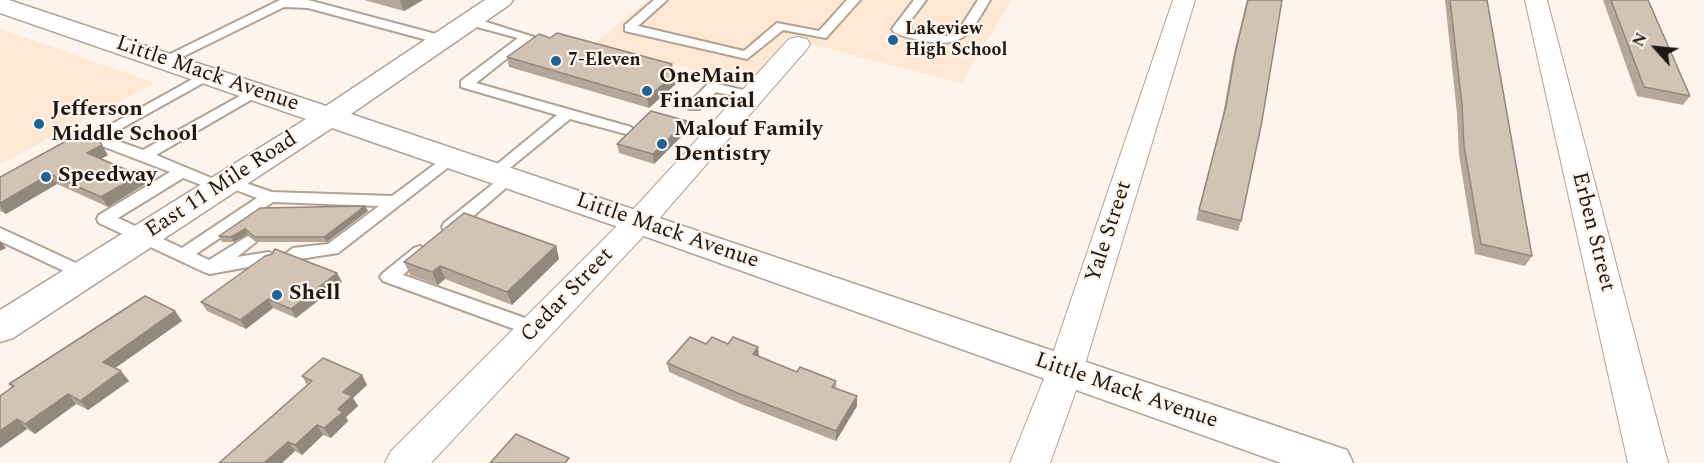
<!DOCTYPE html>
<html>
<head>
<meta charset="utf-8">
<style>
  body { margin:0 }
  #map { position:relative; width:1704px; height:463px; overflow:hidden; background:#fef4eb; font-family:Spectral,serif }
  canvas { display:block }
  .north { position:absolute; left:1626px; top:18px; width:60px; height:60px; -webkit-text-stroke:4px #fef4eb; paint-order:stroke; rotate:297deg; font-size:16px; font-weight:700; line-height:24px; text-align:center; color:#1d1812 }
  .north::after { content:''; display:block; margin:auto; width:21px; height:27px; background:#1d1812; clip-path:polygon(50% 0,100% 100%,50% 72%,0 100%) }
</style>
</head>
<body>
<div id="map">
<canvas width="1704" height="463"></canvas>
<div class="north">N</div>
</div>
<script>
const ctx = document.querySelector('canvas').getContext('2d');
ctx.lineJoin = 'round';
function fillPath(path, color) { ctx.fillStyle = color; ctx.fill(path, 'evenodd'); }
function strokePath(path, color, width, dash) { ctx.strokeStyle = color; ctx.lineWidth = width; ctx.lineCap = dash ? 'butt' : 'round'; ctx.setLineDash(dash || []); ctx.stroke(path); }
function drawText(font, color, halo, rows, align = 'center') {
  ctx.font = font + ' Spectral,serif'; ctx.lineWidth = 4.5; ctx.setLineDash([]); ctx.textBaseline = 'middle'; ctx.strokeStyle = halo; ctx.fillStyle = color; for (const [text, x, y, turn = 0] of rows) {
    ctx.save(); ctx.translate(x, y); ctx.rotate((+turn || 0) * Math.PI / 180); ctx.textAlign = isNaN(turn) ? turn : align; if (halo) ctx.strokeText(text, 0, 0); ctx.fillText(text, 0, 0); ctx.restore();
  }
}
fillPath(new Path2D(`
  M647,0h365l-51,83 -173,-45 -42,46 -151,-41z
  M0,29l155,54 -155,81z`), '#fee8d3');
const service = new Path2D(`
  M280,0h28l139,37 1,3 -6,4 -134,-36 -24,-1 -114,56 -5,1 -7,-4z
  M654,0h13l-29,26 106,25 33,-28 42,8 28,-31h13l-34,38 -43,-8 -36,29 -122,-28v-6z
  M914,0h12l-21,28 42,8 15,-11 16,-25h12c-18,30 -25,49 -65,41 -11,-2 -22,-4 -31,-9l-2,-3z
  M470,17l64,20 -58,46 155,44 2,3 -2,3 -5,1 -56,-15 -70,57h-10l-3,-3 3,-3 67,-55 -96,-28v-6l57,-43 -52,-14v-6z
  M207,71l7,4 -2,3 -106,59 37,13 113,-63 5,1v6l-105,61 65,27 7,-5 44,15 120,4 54,-40h10l3,3 -121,94 -45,7 -8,-6 8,-6 35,-4 51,-38 -106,-4 -77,52 13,6 39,-24 8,6 -19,15 32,-5 9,6 -3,4 -65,12 -6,-2 -105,-49 -2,-4 2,-4 71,-43 -81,-31 -2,-3zM183,178l37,14 8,-5 29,11 -75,50 -64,-30z
  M713,83l43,10 2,3 -7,4 -35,-8 -17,17h-10v-6l19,-19z
  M509,173l5,2 3,3 -3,3 -58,50h-12l-2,-4 2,-4 60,-48z
  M0,228l91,42 3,4 -3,4h-12l-79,-37z
  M420,246l8,6 -25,23 139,49 2,5 -2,5h-14l-145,-53 -3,-4 3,-4 31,-25z`);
const minor = new Path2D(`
  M1173,0h22l-112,371 -33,92h-40l37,-92z
  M1525,0h22l121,463h-40z
  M798,37l9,2 3,5 -3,5 -157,180 -219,234h-46l6,-12 237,-236 161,-176z`);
const secondary = new Path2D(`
  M0,0h9l317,106 159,-106h28l-4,5 -158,109 981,331 15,5 6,13h-72l-654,-233 -295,-102 -319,210 -13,4v-32l306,-191 -306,-106z`);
strokePath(service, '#b1a293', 4);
strokePath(minor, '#b1a293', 2);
strokePath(secondary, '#b1a293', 3);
fillPath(service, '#fff');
fillPath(minor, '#fff');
fillPath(secondary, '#fff');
fillPath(new Path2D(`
  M364,0h59l-19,11z
  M1247,0h35l-41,221 -3,10 -42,-11 27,-105 10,-58z
  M1445,0h42l45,256 -7,10 -50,-12 -16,-99 -2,-41z
  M1603,0h45l42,96 -7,9 -46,-9z
  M550,38l122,26 1,8 4,11 -28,25 -140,-41 -2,-10z
  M687,121l1,9 -34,34 -35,-11 -2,-9z
  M108,155l-7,4 38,16 6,9 -37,23 -51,-23 -51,30 -6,-3v-34z
  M365,206l3,5 -41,31h-69l-10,-8 -14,8h-12l-3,-6 41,-28z
  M556,246l3,13 -47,46 -67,-26 -7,6 -28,-10 -6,-13z
  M342,282l-46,36 -23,-10 -27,21 -39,-18 -6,-9z
  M175,311l7,10 -67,47 14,13 -41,29 -12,-6 -41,30 -8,-5 -27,19v-52l12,-9 -3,-3z
  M706,344h22l30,3 1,10 38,15 39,9v7l21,18 -21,35 -95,-37 -72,-32 -2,-9z
  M362,375l5,10 -14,13 5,8 -12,11 2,4 -17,17 -8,-3 -21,20 -7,-4 -13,12h-63l88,-78 -5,-9z`), '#b5a89b');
fillPath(new Path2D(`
  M400,0h23l-19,11z
  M672,64l1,10 -8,-5z
  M676,73l1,10 -28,25 -2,-10z
  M687,121l1,9 -34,34 -1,-10z
  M99,140l9,15 -14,8 -7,-10z
  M50,174l7,10 -51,30 -6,-8v-3z
  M139,175l6,9 -37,23 -7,-10z
  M365,206l3,5 -41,31 -3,-5z
  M245,229l3,5 -14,8 -3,-5z
  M0,241l6,7 -6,3z
  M556,246l3,13 -47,46 -5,-13z
  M440,266l5,13 -7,6 -6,-13z
  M337,273l5,9 -46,36 -5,-9z
  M268,299l5,9 -27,21 -6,-9z
  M175,311l7,10 -71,50 -8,-9z
  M758,347l1,10 -6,-3z
  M121,371l8,10 -41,29 -8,-9z
  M362,375l5,10 -14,13 5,8 -12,11 2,4 -17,17 -7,-10 14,-19 5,-17z
  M68,394l8,10 -41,30 -10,-10z
  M857,396v10l-21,35v-10z
  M17,419l10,10 -27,19v-17z
  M317,425l6,10 -21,20 -7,-10z
  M288,442l7,9 -13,12h-18z`), '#93887e');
const building = new Path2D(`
  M1248,0h34l-20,121 -21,100 -42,-11 27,-104 10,-57z
  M1450,0h37l45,256 -51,-12 -17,-98 -2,-41z
  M1611,0h37l42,96 -46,-9z
  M557,33l115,31 -7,5 11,4 -29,25 -140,-41 32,-23 11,4z
  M651,111l36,10 -34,33 -36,-10z
  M81,133l18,7 3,5 -15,8 52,22 -38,22 -51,-23 -50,29v-26z
  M365,206l-41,31h-69l-10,-8 -14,8 -12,-1 41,-28z
  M464,213l92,33 -49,46 -67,-26 -8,6 -28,-10z
  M275,249l62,24 -46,36 -23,-10 -28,21 -39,-18 64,-46 7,-2z
  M145,296l30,15 -72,51 18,9 -41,30 -12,-7 -43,30 -8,-5 -17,12v-35l14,-10 -5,-2z
  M690,337l16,7 6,-7 16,7 5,-7 25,10 -5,7 44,18 3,-5 36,14 -4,6 25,9 -21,35 -96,-37 -73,-31z
  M323,358l39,17 -19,17 9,4 -14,13 5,3 -19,16 -7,-3 -22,20 -7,-3 -24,21h-45l93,-82 -10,-5z
  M516,434l53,24 -4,5h-75z`);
fillPath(building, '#d2c3b4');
strokePath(building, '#93887e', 1.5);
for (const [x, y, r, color] of [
  [893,40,6,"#1d6397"],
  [556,61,6,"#1d6397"],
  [647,91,6,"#1d6397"],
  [39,124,6,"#1d6397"],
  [662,144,6,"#1d6397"],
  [46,177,6,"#1d6397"],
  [277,295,6,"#1d6397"]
]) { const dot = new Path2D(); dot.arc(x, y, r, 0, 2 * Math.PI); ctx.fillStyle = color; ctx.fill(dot); strokePath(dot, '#fef4eb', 2); }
drawText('bold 18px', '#1d1812', '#fef4eb', [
  ["Lakeview",905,30],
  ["High School",905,51],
  ["7-Eleven",568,61]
], 'left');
drawText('22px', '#1d1812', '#fef4eb', [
  ["Little Mack Avenue",207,75,19],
  ["East 11 Mile Road",222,186,-33],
  ["Little Mack Avenue",667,232,19],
  ["Yale Street",1110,232,-72],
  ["Erben Street",1592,232,76],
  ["Cedar Street",568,296,-46],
  ["Little Mack Avenue",1126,392,19]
]);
drawText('bold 22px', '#1d1812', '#fef4eb', [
  ["OneMain",659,78],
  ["Financial",659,103],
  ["Jefferson",51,111],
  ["Middle School",51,136],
  ["Malouf Family",674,131],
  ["Dentistry",674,156],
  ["Speedway",58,177],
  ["Shell",289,295]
], 'left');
</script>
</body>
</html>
